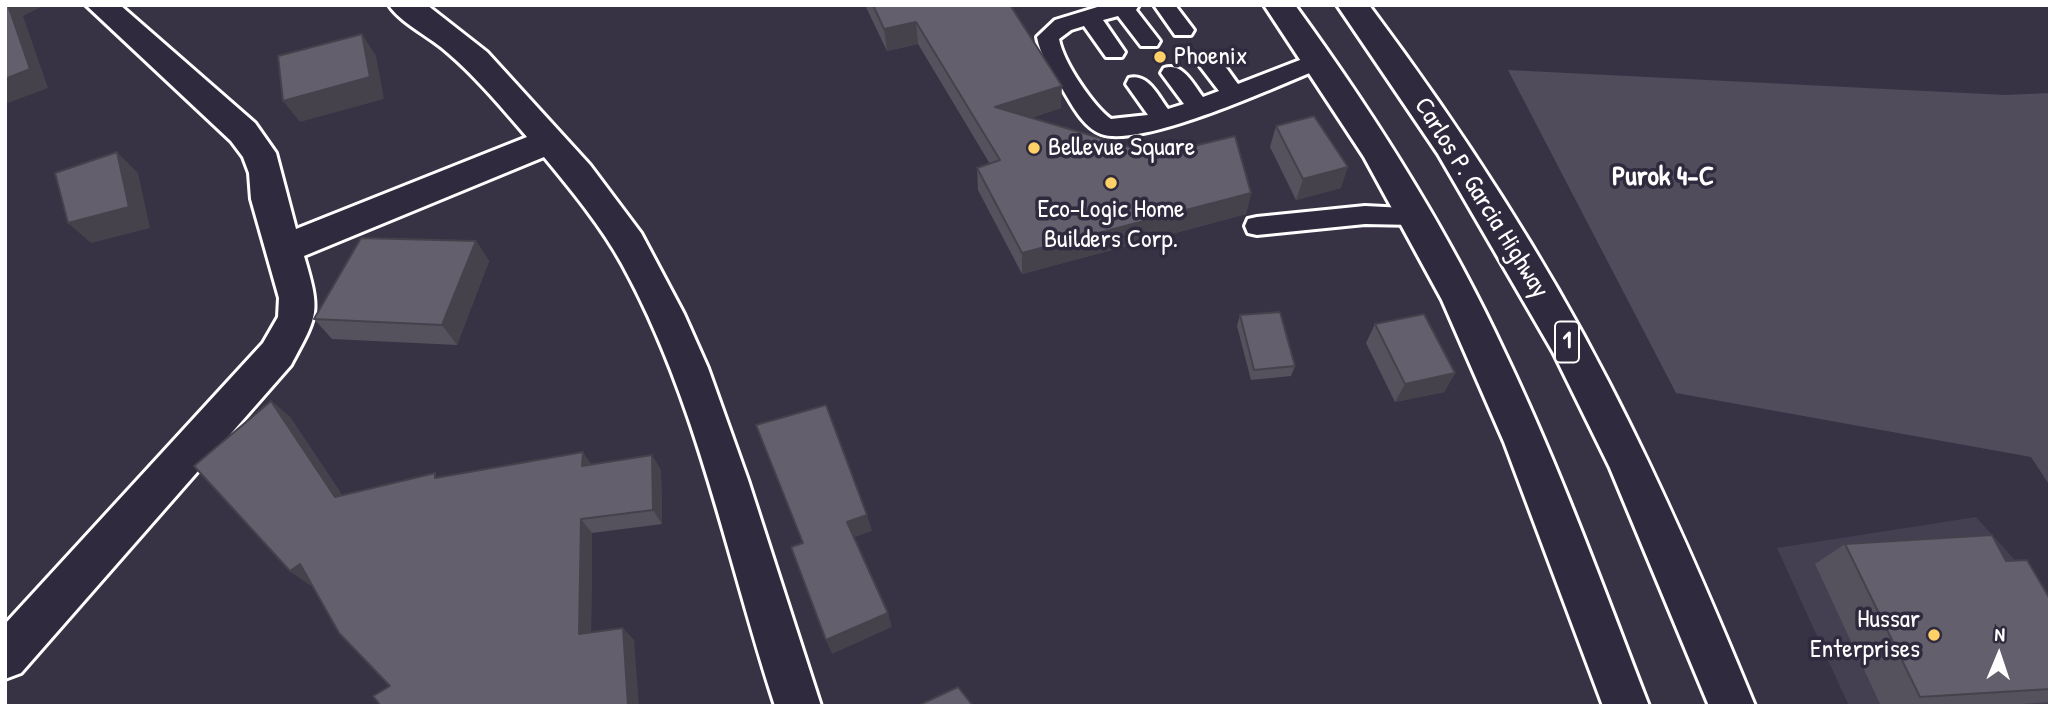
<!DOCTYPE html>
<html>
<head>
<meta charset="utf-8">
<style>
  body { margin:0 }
  #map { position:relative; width:2055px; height:711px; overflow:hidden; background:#373345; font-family:"Patrick Hand",sans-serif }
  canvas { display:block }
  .frame { position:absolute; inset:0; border:7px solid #fff; pointer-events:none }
  .north { position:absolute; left:1964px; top:620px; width:70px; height:70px; -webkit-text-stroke:5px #2f2a3d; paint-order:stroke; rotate:2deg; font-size:19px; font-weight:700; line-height:28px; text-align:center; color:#fff }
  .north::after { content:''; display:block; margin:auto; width:24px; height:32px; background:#fff; clip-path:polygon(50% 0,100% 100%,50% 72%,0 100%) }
</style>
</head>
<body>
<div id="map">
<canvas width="2055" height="711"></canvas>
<div class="frame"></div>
<div class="north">N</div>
</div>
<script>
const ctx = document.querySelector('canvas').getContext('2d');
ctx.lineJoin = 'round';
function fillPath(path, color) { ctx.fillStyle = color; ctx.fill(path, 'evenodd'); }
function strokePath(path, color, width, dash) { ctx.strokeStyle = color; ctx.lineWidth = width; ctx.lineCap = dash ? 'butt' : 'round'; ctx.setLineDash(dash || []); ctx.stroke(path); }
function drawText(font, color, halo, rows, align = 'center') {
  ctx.font = font + ' "Patrick Hand",sans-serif'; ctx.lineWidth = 7; ctx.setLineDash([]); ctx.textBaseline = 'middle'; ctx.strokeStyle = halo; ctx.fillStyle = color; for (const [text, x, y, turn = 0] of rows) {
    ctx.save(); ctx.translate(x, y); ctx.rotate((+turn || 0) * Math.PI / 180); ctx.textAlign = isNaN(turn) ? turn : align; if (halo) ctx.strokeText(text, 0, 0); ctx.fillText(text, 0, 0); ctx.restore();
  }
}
fillPath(new Path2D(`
  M1976,517l74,82v107h-201l-72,-158z`), '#444051');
fillPath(new Path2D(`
  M1508,70l497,25 45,-2v393l-19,-29 -355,-64z`), '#514c5c');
const service = new Path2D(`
  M1104,5h35l-3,5 24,31 -3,5h-16l-23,-30 -15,4 22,32 -3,5h-16l-22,-31 -13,4 -12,9c4,23 34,67 52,80l37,-4 -22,-31 3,-6c19,-5 29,18 39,31l16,-5 -23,-31 3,-5c19,-6 29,16 39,29l16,-6 -23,-30 3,-5c19,-6 29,15 39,28l80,-31 8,3 3,5 -3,5c-44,18 -184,83 -225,68 -18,-7 -29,-29 -38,-44 -10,-17 -23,-34 -26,-53l18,-17z
  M1154,5h21l19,25 -3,5h-16z
  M1365,206l59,3 3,7 -3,7 -9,2 -50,-1 -108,11 -9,-2 -3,-7 3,-7 9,-2z`);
const minor = new Path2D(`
  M86,5h34l135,118 21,30 20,76 231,-92c-25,-29 -50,-59 -79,-84 -16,-15 -49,-31 -59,-48h38l60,47 103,113 51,68 43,81 24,54 40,112 73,226h-46c-48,-147 -78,-306 -153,-442 -21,-38 -50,-73 -78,-107l-240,99c17,57 14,59 -13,109l-270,308 -16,6v-55l258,-281 15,-26 1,-19 -28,-99 -2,-26 -6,-16 -12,-16z`);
const trunk = new Path2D(`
  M1264,5h31c80,110 153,225 210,348 55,115 98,234 144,353h-46l-99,-264 -62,-142 -78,-143z
  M1337,5h32c89,119 171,244 239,376 55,106 102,215 147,325h-46l-99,-238 -57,-116 -115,-198z`);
strokePath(service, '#fff', 6);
strokePath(minor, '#fff', 6);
strokePath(trunk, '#fff', 6);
fillPath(service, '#2f2a3d');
fillPath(minor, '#2f2a3d');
fillPath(trunk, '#2f2a3d');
fillPath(new Path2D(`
  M865,5h145l51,103 -30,10 220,75 -5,21 -224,60 -44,-84 -1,-22 13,-4 -72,-120 -31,7z
  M1276,126l65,62 -45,12 -26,-53z
  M476,241l13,20 -32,84 -125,-6 -18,-20z
  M1240,315l55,51 -4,10 -40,4 -14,-54z
  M1375,324l80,49 -11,19 -49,10 -29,-59z
  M271,401l19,16 52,78 97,-18 152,-13 61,-9 9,16 1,53 -70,9 -1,99 43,8 -244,46 -79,-102 -1,1 -20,-14z
  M1845,544l161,17 44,38v103l-56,4h-113l-66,-142z`), '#55525e');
fillPath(new Path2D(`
  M8,5h37l-22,11 25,72 -43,16z
  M916,22l2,22 -31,7 -3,-22z
  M362,34l14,22 8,43 -84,23 -17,-21z
  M1062,86l-1,22 -65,21 -1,-22z
  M117,152l21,21 12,55 -59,15 -23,-20z
  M1348,167l-7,21 -45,12 7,-21z
  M1251,193l-5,21 -224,60v-21z
  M476,241l13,20 -32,84 -15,-20z
  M1455,373l-11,19 -49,10 10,-18z
  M271,401l19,16 63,95 -18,-15z
  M583,452l11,16 -12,-2z
  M652,455l9,16 1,53 -9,-14z
  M867,515l5,16 -20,7 -5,-16z
  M581,519l11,14 -1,114 -12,-13z
  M300,564l19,14 -9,7 -20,-14z
  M888,613l4,14 -60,27 -6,-14z
  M623,628l11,12 5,66h-11z`), '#45424c');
const building = new Path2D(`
  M5,5h3l22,64 -25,10z
  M873,5h137l52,81 -67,21 162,48 78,-19 16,57 -229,60 -45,-85 23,-8 -84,-138 -32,7z
  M362,34l8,43 -87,24 -5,-45z
  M1314,116l34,51 -45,12 -27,-53z
  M117,152l12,55 -61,16 -13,-50z
  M361,238l115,3 -34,84 -128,-6z
  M1280,312l15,54 -41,4 -14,-55z
  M1424,314l31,59 -50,11 -30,-60z
  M271,401l64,96 100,-24v5l148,-26 -1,14 70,-11 1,55 -72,9 -2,115 44,-6 5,78h-247l-8,-10 17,-10 -51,-53 -39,-69 -10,7 -96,-105z
  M826,405l41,110 -20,7 41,91 -62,27 -35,-93 12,-4 -47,-118z
  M1992,535l14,26 21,-1 23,39v90l-130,8 -75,-153z
  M958,687l15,19h-56z`);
fillPath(building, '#635f6d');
strokePath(building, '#45424c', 2);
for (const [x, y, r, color] of [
  [1160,57,7,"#ffd166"],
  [1034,148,7,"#ffd166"],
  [1111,183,7,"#ffd166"],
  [1934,635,7,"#ffd166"]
]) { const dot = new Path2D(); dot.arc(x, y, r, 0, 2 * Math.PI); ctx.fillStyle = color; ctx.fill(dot); strokePath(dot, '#2f2a3d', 2.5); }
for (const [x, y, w] of [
  [1567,342,24]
]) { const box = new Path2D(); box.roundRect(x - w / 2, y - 20.5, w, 41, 5); ctx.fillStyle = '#2f2a3d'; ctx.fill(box); strokePath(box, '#fff', 2); }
drawText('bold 24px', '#fff', null, [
  ["1",1567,342]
]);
drawText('26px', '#fff', '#2f2a3d', [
  ["Phoenix",1174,57],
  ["Bellevue Square",1048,148],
  ["Eco-Logic Home",1111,210,"center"],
  ["Builders Corp.",1111,240,"center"],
  ["Hussar",1920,620,"right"],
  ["Enterprises",1920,650,"right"]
], 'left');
drawText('26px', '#fff', '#2f2a3d', [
  ["Carlos P. Garcia Highway",1481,198,58]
]);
drawText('bold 28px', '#fff', '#2f2a3d', [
  ["Purok 4-C",1663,178]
]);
</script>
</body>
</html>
